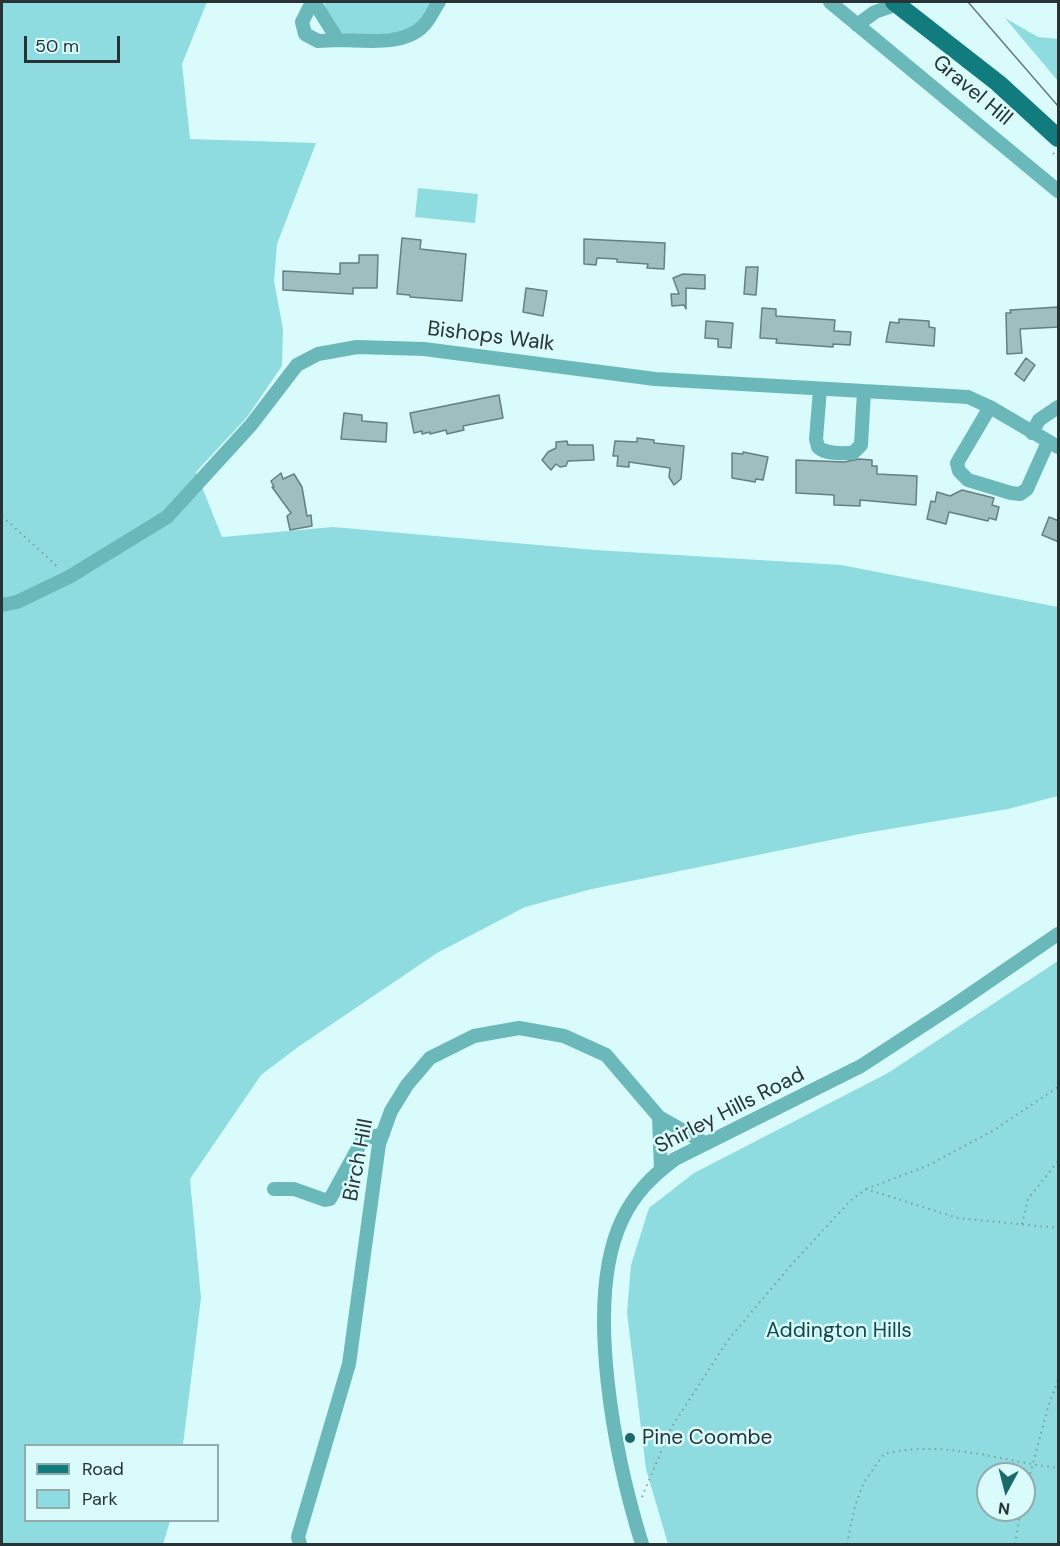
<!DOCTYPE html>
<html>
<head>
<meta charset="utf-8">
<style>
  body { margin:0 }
  #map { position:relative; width:1060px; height:1546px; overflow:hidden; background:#dafbfc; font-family:"DM Sans",sans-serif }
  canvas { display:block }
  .frame { position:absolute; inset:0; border:3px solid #273334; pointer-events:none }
  .legend { position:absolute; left:24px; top:1444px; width:195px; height:78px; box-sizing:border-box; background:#dafbfc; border:2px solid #92abac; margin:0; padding:8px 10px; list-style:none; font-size:18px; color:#273334 }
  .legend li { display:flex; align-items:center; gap:12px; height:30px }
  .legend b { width:30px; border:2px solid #92abac }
  .north { position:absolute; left:976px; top:1462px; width:60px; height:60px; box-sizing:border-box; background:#dafbfc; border:2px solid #92abac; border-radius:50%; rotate:187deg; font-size:16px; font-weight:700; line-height:24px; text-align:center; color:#273334 }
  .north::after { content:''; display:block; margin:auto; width:21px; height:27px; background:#1c696c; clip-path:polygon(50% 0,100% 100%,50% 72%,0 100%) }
  .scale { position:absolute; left:24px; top:36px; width:96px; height:27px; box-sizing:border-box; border:3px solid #273334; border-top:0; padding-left:8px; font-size:18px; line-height:21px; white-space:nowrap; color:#273334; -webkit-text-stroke:4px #dafbfc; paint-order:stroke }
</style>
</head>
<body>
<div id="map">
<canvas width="1060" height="1546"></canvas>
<div class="frame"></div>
<ul class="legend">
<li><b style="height:8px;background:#117b7e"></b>Road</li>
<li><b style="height:16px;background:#8edcdf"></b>Park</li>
</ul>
<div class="north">N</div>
<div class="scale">50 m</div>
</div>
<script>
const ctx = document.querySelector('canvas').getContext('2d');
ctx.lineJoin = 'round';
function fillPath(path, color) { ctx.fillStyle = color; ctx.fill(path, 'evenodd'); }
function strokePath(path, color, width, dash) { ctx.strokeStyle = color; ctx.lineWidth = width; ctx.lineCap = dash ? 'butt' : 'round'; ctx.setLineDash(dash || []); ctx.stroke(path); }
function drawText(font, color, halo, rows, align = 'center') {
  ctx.font = font + ' "DM Sans",sans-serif'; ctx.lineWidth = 5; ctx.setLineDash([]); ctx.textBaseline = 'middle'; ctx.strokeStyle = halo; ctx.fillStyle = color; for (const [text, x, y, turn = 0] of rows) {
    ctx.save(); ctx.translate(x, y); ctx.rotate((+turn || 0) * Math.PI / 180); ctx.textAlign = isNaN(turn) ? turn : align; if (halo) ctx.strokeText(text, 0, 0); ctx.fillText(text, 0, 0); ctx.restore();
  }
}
fillPath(new Path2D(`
  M2,2h205l-25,62 8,75 126,4 -39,101 -3,37 9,48 -1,37 -35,51 -51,55 26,65 111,-10 262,23 246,15 217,42v189l-50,13 -148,25 -268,55 -67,18 -88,46 -139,94 -37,28 -71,104 11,119 -18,147 -157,1v74l144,1 -7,23h-161z
  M324,2h108c-6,10 -12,22 -24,28 -9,4 -57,7 -65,3 -10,-4 -17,-22 -19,-31z
  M1005,18l33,19 20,2v42z
  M418,188l60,6 -3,29 -60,-6z
  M1058,961v583h-390l-22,-75 -19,-156 4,-48 18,-57 45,-35 194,-100zM988,1474h36v36h-36z`), '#8edcdf');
const building = new Path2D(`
  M402,238l19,2 -1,9 46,5 -4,47 -52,-4v-2l-13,-1z
  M584,239l81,4 -1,26 -17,-1 1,-4 -31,-2v-3l-20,-1 -1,7 -12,-1z
  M359,255h19l-1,33h-24v6l-70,-4v-19l57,3v-11h19z
  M746,267h12l-2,28 -12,-1z
  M683,274l22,1v14l-19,-1v21l-2,-4 -12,1 -1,-12h8l-6,-16z
  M526,288l21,3 -4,25 -20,-4z
  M1059,307v20l-39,2 2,24 -15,1 -1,-41h5l-1,-3z
  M762,308l14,1v7l59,4 -1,11 17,1 -1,13 -17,-1v3l-57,-4 1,-4 -17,-1z
  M899,319l30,2v6l6,1 -1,18 -48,-4 4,-20 9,1z
  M706,321l27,2 -2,25 -13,-1v-8l-13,-1z
  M1026,358l9,7 -11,16 -9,-7z
  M499,395l4,23 -40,8 1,4 -17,4 -1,-4 -16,4v-2l-8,2v-3l-8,2 -4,-20z
  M344,413l18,2v6l25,2 -1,19 -45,-3z
  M637,438l17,2v3l30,3 -3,33 -7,6 -5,-8 1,-9 -41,-6v5l-12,-1 1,-10h-5l2,-15 22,1z
  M567,441l1,4h25l1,15 -26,1 -2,5 -6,1 -4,-3 -5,6 -9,-10 6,-8 8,-4v-6z
  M743,452l25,5 -5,23 -7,-1 -1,3 -23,-4v-25l11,1z
  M859,459l13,1v6h5v8l40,2 -1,29 -56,-5v6l-26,-1v-10l-38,-2v-33l48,2z
  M281,473l2,6 11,-5 8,13 5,29 4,-1 1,11 -22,4 -3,-14 4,-3 -19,-26h2l-3,-6z
  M962,490l32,8 -2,7 7,2 -3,13 -7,-2 -1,3 -39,-9 -3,12 -19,-5 4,-18 4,1 2,-10 13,4z
  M1049,517l10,4v21l-17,-7z`);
fillPath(building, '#9fbebf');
strokePath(building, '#638182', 1.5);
strokePath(new Path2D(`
  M1053,153l5,5
  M2,516l57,52
  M866,1189l61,-23 67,-36 64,-43
  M1022,1224l6,-25 30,-38
  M642,1497l29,-69 57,-88 64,-76 58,-63 16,-12 92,29 100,10
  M1024,1497l24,-90 10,-27
  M847,1544l8,-38 9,-24 20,-28c60,-15 115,7 174,14
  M1015,1544l6,-34`), '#849b9c', 2, [1.5, 4.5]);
strokePath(new Path2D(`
  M312,2l-10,20 3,12 13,7 20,-1
  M314,2l24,38c26,0 66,7 86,-15 6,-6 10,-16 15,-23
  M830,2l228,189
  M857,25l18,-13 23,-8
  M820,389l-4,50 2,8c8,8 24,6 35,6l8,-8 3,-54
  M990,407l-33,56 2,8 9,9 43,13 9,1 7,-5 21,-47
  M1032,433l7,-13 19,-13
  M2,605l15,-3 52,-25 98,-60 84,-92 46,-60 21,-11 39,-7 67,2 231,30 313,18 22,10 68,40
  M659,1117l2,53
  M274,1189h20l31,11 5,-1 33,-60 20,-5
  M300,1544l-2,-7 51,-173 30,-220 12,-33 16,-26 23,-27 44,-22 45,-8 45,8 42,19 53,62 46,26
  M642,1544c-26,-83 -59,-242 -20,-324 12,-26 30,-44 53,-61l186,-93 95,-62 102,-70`), '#6bb8bb', 14);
strokePath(new Path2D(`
  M894,2l104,81 60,55`), '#117b7e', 18);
strokePath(new Path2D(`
  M968,2l90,104`), '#677a7b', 1.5);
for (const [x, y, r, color] of [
  [630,1438,6,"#1c696c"]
]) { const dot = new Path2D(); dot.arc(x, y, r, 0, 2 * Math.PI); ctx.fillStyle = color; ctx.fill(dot); strokePath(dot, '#dafbfc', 2); }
drawText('21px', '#273334', '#dafbfc', [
  ["Gravel Hill",972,91,40],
  ["Bishops Walk",491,337,7],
  ["Shirley Hills Road",730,1111,-27],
  ["Birch Hill",359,1160,-79]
]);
drawText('21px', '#10484a', '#dafbfc', [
  ["Addington Hills",839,1331]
]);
drawText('21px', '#273334', '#dafbfc', [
  ["Pine Coombe",642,1438]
], 'left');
</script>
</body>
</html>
